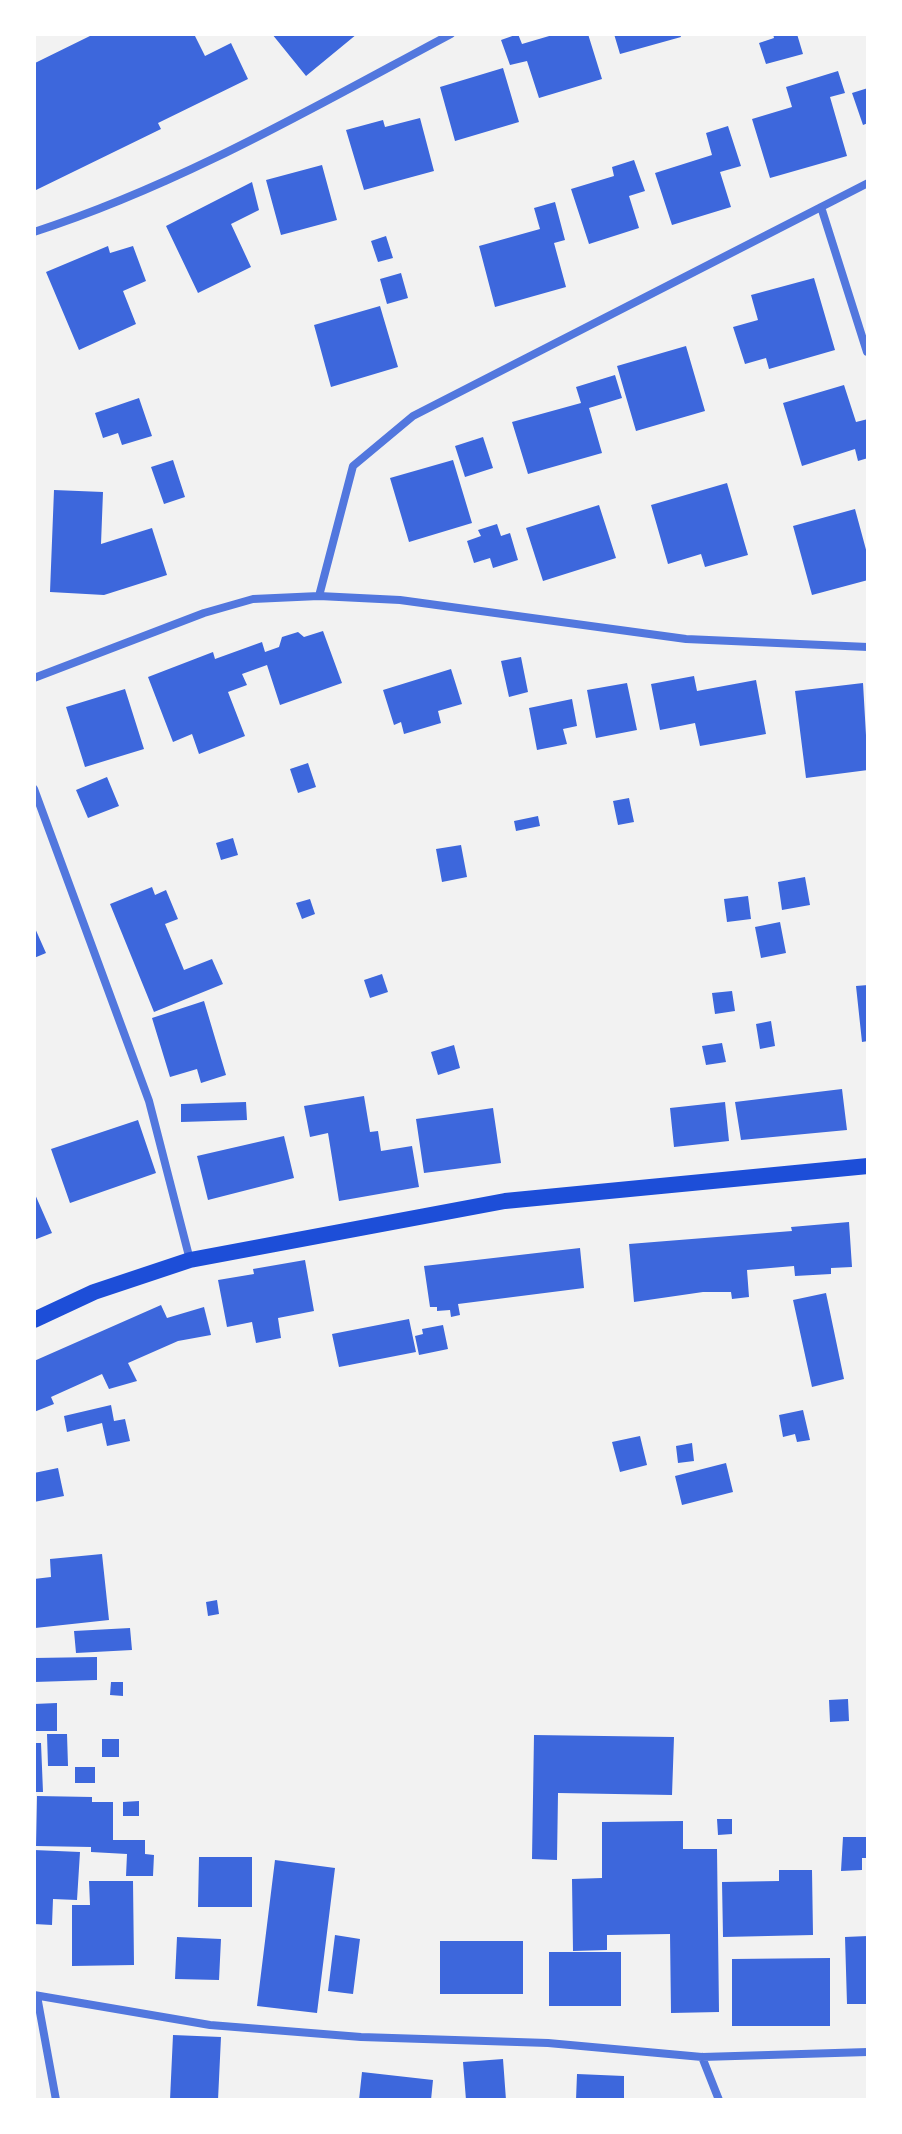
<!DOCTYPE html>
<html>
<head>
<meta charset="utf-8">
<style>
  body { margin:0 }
  #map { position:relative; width:902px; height:2134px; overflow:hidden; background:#f2f2f2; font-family:"Archivo Narrow",sans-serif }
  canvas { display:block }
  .frame { position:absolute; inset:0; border:36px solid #fff; pointer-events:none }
</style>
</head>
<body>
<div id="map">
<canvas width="902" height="2134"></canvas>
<div class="frame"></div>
</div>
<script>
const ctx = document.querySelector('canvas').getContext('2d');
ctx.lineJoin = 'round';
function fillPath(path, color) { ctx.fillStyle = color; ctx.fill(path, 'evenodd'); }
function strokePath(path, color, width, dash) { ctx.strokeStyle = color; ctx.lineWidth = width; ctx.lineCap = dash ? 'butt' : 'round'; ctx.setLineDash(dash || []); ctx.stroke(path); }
fillPath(new Path2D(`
  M94,34h100l11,22 26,-13 17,36 -90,44 3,6 -127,62 1,-128z
  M272,34h85l-51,42z
  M518,34l4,10 34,-10h32l14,45 -63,19 -12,-37 -17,4 -9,-25z
  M614,34h66l1,3 -61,17z
  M773,34h24l6,20 -37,10 -7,-21 15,-5z
  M503,68l16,54 -64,19 -15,-54z
  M838,71l7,22 -15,4 17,59 -77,22 -18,-59 40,-12 -6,-20z
  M868,88v35l-5,2 -11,-32z
  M420,118l14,53 -70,19 -18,-60 37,-10 2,7z
  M728,126l13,40 -21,6 11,35 -59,18 -17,-52 57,-18 -6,-22z
  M634,160l11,31 -16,5 10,32 -50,16 -18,-55 43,-13 -2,-9z
  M322,165l15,55 -56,15 -15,-55z
  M252,182l7,28 -28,14 20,43 -53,26 -32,-67z
  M555,202l10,38 -11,3 12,44 -71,20 -16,-61 61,-17 -6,-21z
  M386,236l7,22 -15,4 -7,-21z
  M108,246l2,7 23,-7 13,35 -23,10 13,33 -57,26 -33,-78z
  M401,273l7,25 -21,6 -7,-25z
  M814,278l21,72 -66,19 -3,-11 -21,6 -12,-37 25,-7 -7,-25z
  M380,306l18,61 -67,20 -17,-62z
  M686,346l19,65 -69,20 -19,-65z
  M615,375l7,23 -33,10 13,45 -74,21 -16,-52 69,-19 -5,-16z
  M844,385l12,37 12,-3v39l-10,3 -3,-12 -53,17 -19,-63z
  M139,398l13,38 -30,9 -4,-12 -15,5 -8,-25z
  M483,437l10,31 -28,9 -10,-31z
  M173,460l12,37 -21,7 -13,-37z
  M453,460l19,63 -63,19 -19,-64z
  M727,483l21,72 -43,12 -4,-13 -33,10 -17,-59z
  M54,490l49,2 -2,52 51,-16 15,47 -63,20 -54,-3z
  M599,505l17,53 -73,23 -17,-53z
  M855,509l13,48v23l-56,15 -19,-69z
  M497,524l4,12 9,-3 8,27 -25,8 -3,-10 -16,5 -7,-22 14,-5 -3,-6z
  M323,631l19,52 -62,22 -13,-40 -25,9 5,11 -19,7 17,44 -46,18 -7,-20 -19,8 -25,-65 65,-25 2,7 47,-17 3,10 14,-5 3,-10 16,-5 6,5z
  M521,657l7,35 -19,5 -8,-36z
  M451,669l11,35 -24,7 3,12 -37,11 -3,-12 -7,3 -11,-35z
  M694,676l3,15 59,-11 10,54 -66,12 -5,-23 -35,7 -9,-46z
  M627,683l10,47 -41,8 -9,-48z
  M863,683l5,87 -62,8 -11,-87z
  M125,689l19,60 -59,18 -19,-60z
  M572,699l5,27 -14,3 4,15 -30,6 -8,-42z
  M308,763l8,24 -18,6 -8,-24z
  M107,777l12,29 -31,12 -12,-28z
  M629,798l5,24 -16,3 -5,-24z
  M538,816l2,10 -24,5 -2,-10z
  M233,838l5,17 -17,5 -5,-17z
  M461,845l6,32 -25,5 -6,-33z
  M805,877l5,28 -28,5 -4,-28z
  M152,887l3,8 11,-5 12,29 -13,5 19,46 28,-11 11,25 -69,28 -44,-108z
  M748,896l3,23 -24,3 -3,-23z
  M310,899l5,15 -13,5 -6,-16z
  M780,922l6,31 -25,5 -6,-31z
  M34,926l12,27 -12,5z
  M382,974l6,18 -18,6 -6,-18z
  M868,985v56l-6,1 -6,-56z
  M732,991l3,20 -20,3 -3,-21z
  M204,1001l22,74 -25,8 -4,-14 -27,8 -18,-59z
  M771,1021l4,25 -15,3 -4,-25z
  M722,1043l4,19 -20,3 -4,-19z
  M454,1045l6,23 -22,7 -7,-23z
  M842,1089l5,41 -106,10 -6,-38z
  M364,1096l6,36 8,-1 3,20 31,-5 7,41 -80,14 -11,-68 -18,4 -6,-31z
  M246,1102l1,18 -66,2v-18z
  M725,1102l4,39 -55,6 -4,-39z
  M493,1108l8,55 -77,10 -8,-54z
  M138,1120l18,53 -86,30 -19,-54z
  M284,1136l10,42 -86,22 -11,-44z
  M34,1192l18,41 -18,7z
  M849,1222l3,45 -21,1v6l-36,2 -1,-10 -47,4 2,27 -17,2 -1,-7h-28l-69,10 -5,-58 163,-13 -1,-4z
  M580,1248l4,40 -126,16 2,11 -9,2 -1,-7 -13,1v-4h-7l-6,-41z
  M305,1260l9,51 -36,7 3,20 -25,5 -4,-21 -25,5 -9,-47 36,-6 -1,-5z
  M826,1293l18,86 -32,8 -19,-87z
  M161,1305l6,13 37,-11 7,28 -33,6 -50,22 9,18 -28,8 -7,-15 -51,23 3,7 -20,8v-51z
  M409,1319l7,33 -77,15 -7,-33z
  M443,1325l5,24 -29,6 -4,-19 8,-2 -1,-5z
  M111,1405l3,16 11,-2 5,22 -23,5 -5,-23 -35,9 -3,-16z
  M803,1410l7,30 -13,2 -2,-8 -12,3 -4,-22z
  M640,1436l7,29 -27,7 -8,-30z
  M692,1443l2,18 -16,2 -2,-17z
  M726,1463l7,29 -51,13 -7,-29z
  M58,1468l6,28 -30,6v-29z
  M102,1554l7,66 -74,8 -1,-49 17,-2 -1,-18z
  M217,1600l2,14 -11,2 -2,-14z
  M130,1628l2,22 -56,3 -2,-22z
  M97,1657v23l-63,2v-24z
  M111,1682h12v14l-13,-1z
  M848,1699l1,22 -19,1 -1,-22z
  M57,1703v28h-23v-27z
  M47,1734h20l1,32h-20z
  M534,1735l140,2 -2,58 -114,-2 -1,67 -25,-1z
  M102,1739h17v18h-17z
  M34,1743h7l2,49h-9z
  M75,1767h20v16h-20z
  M37,1796l55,1v5h21v38h32v14l9,1 -1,21h-27l1,-22 -36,-2v-5l-55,-1z
  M139,1801v15h-16v-14z
  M717,1819h15v15l-14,1z
  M683,1821v28h34l2,163 -48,1 -1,-79 -63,1v15l-34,1 -1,-72 30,-1v-56z
  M843,1837h25v21h-6v12l-21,1z
  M34,1850l46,2 -3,48 -24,-1 -1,26 -18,-1z
  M199,1857h53v50h-54z
  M275,1860l60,8 -18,145 -60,-7z
  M779,1870h33l1,65 -90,2 -1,-55 57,-1z
  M89,1881h44l1,84 -62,1v-61h18z
  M335,1935l25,4 -7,55 -25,-3z
  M868,1936v68h-21l-2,-67z
  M177,1937l44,2 -2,41 -44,-1z
  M440,1941h83v53h-83z
  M549,1952h72v54h-72z
  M830,1958v68h-98v-67z
  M173,2035l48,2 -3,63h-48z
  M503,2059l3,41h-40l-3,-38z
  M362,2072l71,8 -2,20h-72z
  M577,2074l47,2v24h-48z`), '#3d67dc');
strokePath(new Path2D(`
  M821,207l46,145
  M34,232c146,-47 282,-126 417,-198
  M319,596l34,-130 60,-50 455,-233
  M34,678l170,-65 49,-14 66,-3 81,4 286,39 182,8
  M34,789l115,312 41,159
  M34,1995l176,30 151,12 187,6 154,14 166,-5
  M37,1996l19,104
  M702,2057l17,43`), '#5277de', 8);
strokePath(new Path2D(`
  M34,1320l60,-28 96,-32 315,-59 363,-35`), '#1d4ed8', 16);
</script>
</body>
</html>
